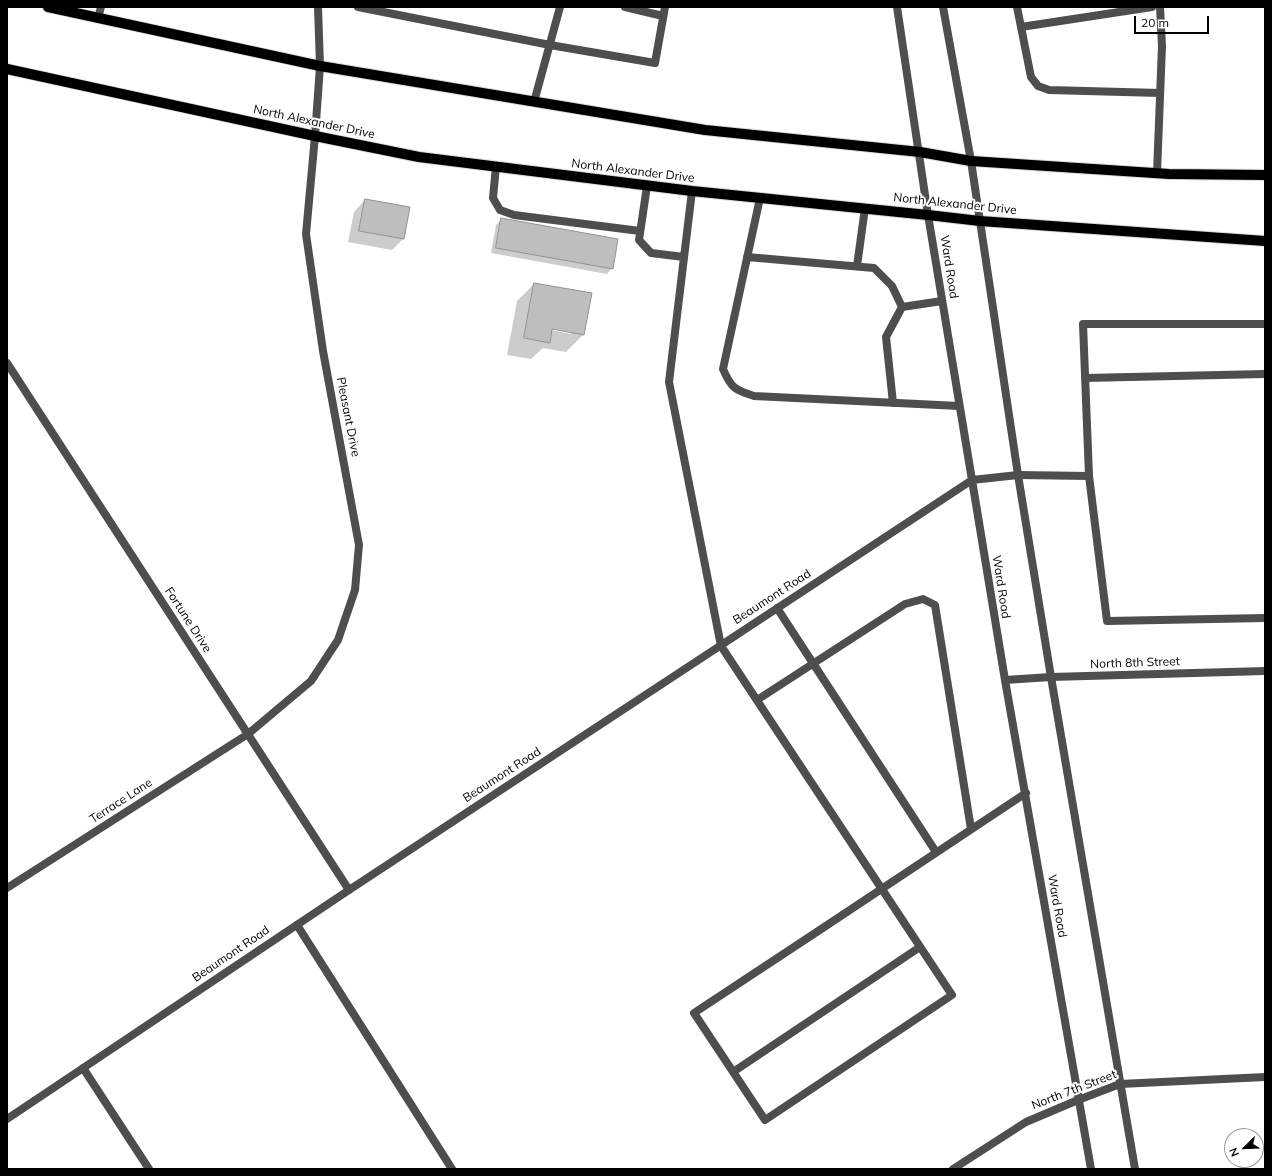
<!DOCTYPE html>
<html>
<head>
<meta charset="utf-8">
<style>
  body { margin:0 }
  #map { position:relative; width:1272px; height:1176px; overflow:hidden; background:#fff; font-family:Mulish,sans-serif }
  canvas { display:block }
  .frame { position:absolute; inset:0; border:8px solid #000; pointer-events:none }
  .north { position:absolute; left:1224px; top:1128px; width:40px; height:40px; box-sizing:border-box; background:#fff; border:1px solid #999; border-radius:50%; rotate:247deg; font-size:11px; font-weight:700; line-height:16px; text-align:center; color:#000 }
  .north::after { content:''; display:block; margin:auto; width:14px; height:18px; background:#000; clip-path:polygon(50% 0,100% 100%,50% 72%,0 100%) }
  .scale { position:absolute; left:1134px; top:16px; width:75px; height:18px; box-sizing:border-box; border:2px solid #000; border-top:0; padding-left:5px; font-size:12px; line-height:14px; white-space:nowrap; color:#000; -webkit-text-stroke:3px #fff; paint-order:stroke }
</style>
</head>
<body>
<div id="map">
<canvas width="1272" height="1176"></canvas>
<div class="frame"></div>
<div class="north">N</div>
<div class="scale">20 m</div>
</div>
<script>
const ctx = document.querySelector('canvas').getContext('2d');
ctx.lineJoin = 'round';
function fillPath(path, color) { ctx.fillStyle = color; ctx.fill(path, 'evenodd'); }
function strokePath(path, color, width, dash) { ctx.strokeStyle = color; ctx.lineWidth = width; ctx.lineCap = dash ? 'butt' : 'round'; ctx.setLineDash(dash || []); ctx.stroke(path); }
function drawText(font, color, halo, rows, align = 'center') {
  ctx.font = font + ' Mulish,sans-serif'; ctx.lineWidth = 4; ctx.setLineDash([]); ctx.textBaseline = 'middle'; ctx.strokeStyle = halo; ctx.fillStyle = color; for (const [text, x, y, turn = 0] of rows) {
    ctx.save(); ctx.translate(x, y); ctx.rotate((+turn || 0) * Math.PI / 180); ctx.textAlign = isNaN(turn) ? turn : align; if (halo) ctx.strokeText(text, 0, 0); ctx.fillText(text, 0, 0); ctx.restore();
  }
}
fillPath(new Path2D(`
  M365,200l38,39 -11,11 -44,-8 6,-30z
  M502,219l110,49 -5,6 -116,-21 5,-28z
  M534,284l49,51 -17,17 -23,-4 -12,11 -24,-4 10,-54zM547,327l24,5v2l-24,-5z`), '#0003');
const building = new Path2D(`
  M365,199l45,8 -6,32 -45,-8z
  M501,218l117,21 -5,30 -117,-21z
  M534,283l58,10 -8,42 -32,-6 -2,14 -26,-5z`);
fillPath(building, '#bebebe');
strokePath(building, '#929292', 1);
const primary = new Path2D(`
  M48,7l272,59 385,64 215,22 51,9 198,13 96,1
  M7,69l308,67 104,21 273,34 236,24 52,6 285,20`);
strokePath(primary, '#dbdbdb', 12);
strokePath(new Path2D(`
  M318,7l2,59
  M358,7l192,38 105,18 10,-56
  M625,7l38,9
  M1017,7l14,70 7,9 11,4 111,3
  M98,18l3,-11
  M1021,27l131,-20
  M534,102l26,-95
  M496,166l-3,32 7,12 14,5 126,16
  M1157,173l5,-127 -2,-39
  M647,186l-8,54 12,13 33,4
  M692,191l-23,191 52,264 231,349 -187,125 -71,-107c111,-73 221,-146 332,-220
  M760,198l-37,171c8,19 12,21 31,27l205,10
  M747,257l127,11 18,18 10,21 40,-6
  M857,266l8,-58
  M1265,324h-182l6,152 18,145 158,-3
  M1085,378l180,-4
  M893,403l-7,-66 16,-30
  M1018,475l71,1
  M777,608l159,244
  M757,700l148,-96 18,-5 12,6 36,224
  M297,925l155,244
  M83,1068l66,101
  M733,1072l187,-125`), '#4e4e4e', 8);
strokePath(new Path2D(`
  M7,363l342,527
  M1005,680l46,-3 214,-6
  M7,888l241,-154 63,-53 27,-41 17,-50 4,-45 -36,-194 -17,-117 9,-98 5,-70
  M953,1169l73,-47 52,-22 42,-16 145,-7`), '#4e4e4e', 8);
strokePath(new Path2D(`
  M897,7l31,208 44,265 33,200 86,489
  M943,7l28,154 47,314 33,202 84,492
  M7,1119l342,-229 623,-410 46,-5`), '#4e4e4e', 8);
strokePath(primary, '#000', 10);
drawText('12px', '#000', '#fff', [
  ["North Alexander Drive",314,122,12],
  ["North Alexander Drive",633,171,7],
  ["North Alexander Drive",955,204,6],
  ["Ward Road",949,267,81],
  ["Pleasant Drive",348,417,79],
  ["Ward Road",1001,587,81],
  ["Beaumont Road",772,597,-33],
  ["Fortune Drive",188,620,57],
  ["North 8th Street",1135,663,-2],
  ["Beaumont Road",502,775,-33],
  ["Terrace Lane",121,801,-33],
  ["Ward Road",1057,906,80],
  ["Beaumont Road",231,954,-34],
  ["North 7th Street",1074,1090,-21]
]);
</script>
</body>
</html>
